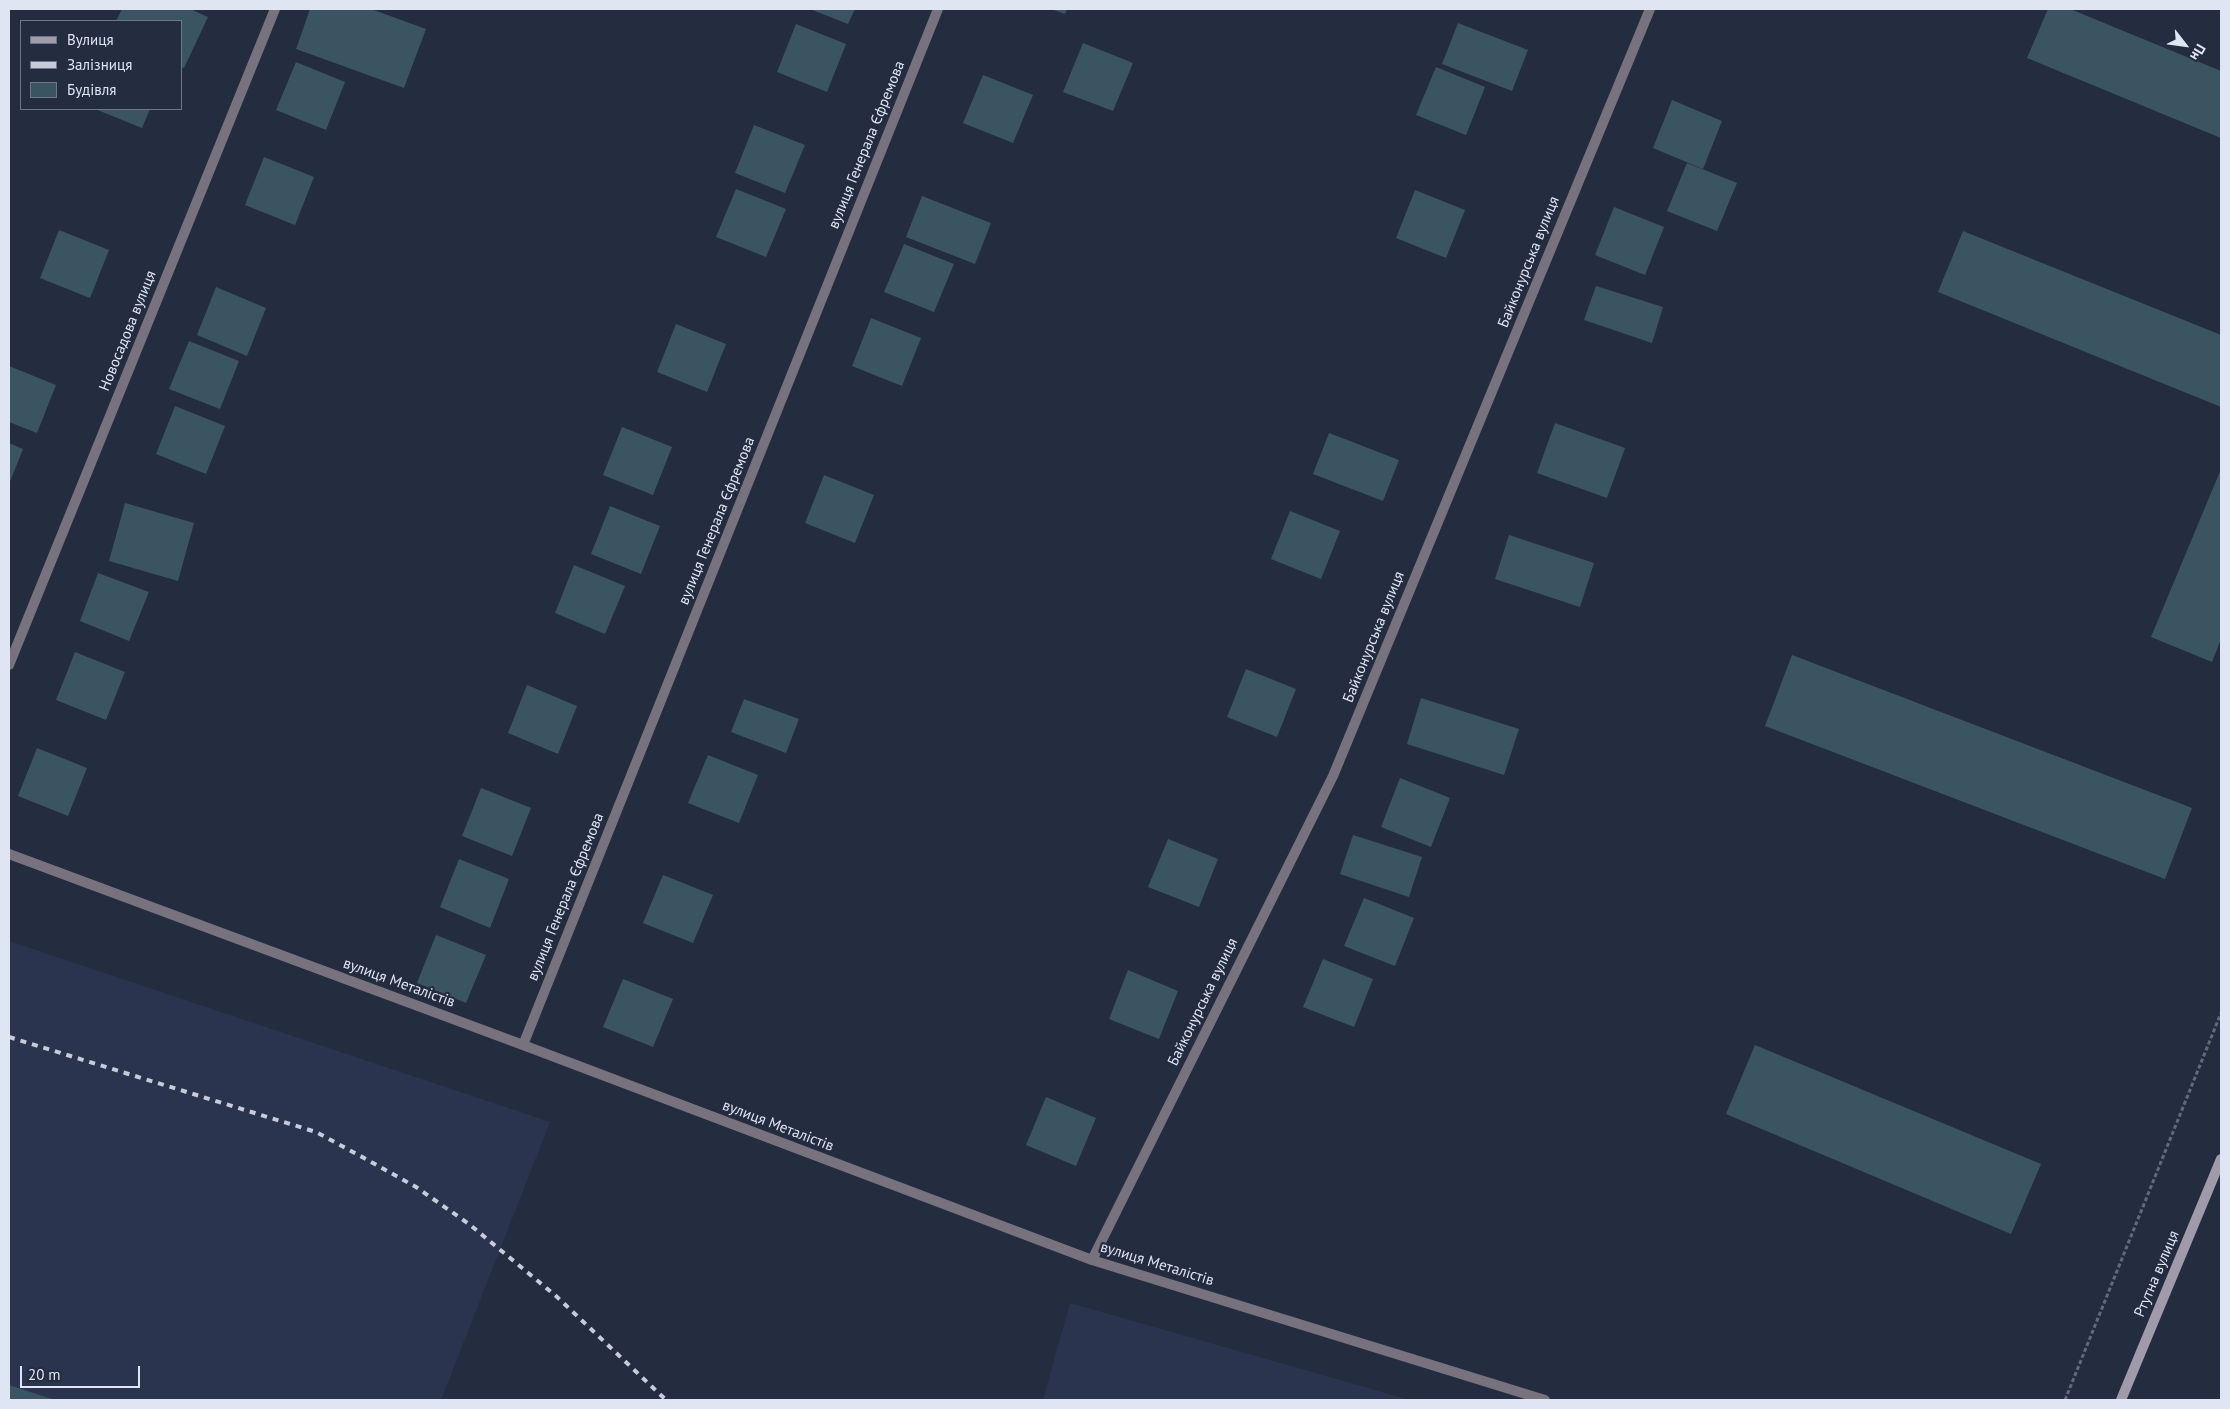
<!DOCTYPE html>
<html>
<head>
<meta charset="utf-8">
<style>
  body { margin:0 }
  #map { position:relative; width:2230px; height:1409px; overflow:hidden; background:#242c40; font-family:"PT Sans",sans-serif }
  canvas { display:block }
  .frame { position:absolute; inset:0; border:10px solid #e0e5f3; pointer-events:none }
  .legend { position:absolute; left:20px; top:20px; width:162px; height:90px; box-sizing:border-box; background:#242c40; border:1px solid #6f7688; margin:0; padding:6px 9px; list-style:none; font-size:15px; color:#e0e5f3 }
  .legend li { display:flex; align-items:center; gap:10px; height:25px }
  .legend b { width:25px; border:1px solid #6f7688 }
  .north { position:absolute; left:2160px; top:20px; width:50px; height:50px; -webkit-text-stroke:4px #242c40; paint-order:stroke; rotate:120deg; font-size:14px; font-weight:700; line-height:20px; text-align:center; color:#e0e5f3 }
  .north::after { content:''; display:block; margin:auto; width:18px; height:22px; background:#e0e5f3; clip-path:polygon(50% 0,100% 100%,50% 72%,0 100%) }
  .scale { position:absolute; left:20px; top:1366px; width:120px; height:22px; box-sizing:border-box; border:2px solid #e0e5f3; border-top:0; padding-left:6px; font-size:15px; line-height:18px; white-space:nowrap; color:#e0e5f3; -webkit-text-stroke:4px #242c40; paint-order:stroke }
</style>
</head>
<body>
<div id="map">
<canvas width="2230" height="1409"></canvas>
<div class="frame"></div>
<ul class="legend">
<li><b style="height:6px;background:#a19aab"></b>Вулиця</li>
<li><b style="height:6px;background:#c7ccdb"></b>Залізниця</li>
<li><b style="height:14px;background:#3b5462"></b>Будівля</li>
</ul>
<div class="north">Пн</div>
<div class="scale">20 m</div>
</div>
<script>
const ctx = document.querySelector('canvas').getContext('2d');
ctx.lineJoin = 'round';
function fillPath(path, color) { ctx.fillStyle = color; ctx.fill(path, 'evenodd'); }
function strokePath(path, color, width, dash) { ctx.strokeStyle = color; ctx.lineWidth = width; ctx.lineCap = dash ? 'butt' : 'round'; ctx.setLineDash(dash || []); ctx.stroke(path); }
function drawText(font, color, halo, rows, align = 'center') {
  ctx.font = font + ' "PT Sans",sans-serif'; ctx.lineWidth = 4.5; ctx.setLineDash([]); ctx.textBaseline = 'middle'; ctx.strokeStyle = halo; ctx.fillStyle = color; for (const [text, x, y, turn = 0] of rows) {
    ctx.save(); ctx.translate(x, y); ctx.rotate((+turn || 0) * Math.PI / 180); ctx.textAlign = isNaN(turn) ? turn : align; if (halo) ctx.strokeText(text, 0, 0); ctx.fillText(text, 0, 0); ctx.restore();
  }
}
fillPath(new Path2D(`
  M9,941l541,181 -109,278h-432z
  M1070,1303l340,97h-367z`), '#2b344e');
fillPath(new Path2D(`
  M122,9h68l18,8 -24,51 -3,-1v-46h-65z
  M310,9h61l55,20 -22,59 -108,-39z
  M810,9h45l-7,15z
  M1051,9h16l-2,5z
  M2048,9h22l151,62v67l-194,-80z
  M1458,23l70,27 -16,41 -70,-27z
  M796,24l50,20 -19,48 -50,-20z
  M1083,43l50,20 -20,48 -50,-19z
  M296,62l49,20 -19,48 -50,-20z
  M1436,67l49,20 -19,48 -50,-20z
  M983,75l50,20 -20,48 -50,-20z
  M1672,100l50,21 -19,48 -50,-21z
  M95,109h55l-8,19z
  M754,125l51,20 -20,48 -50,-20z
  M264,157l50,20 -19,48 -50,-20z
  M1687,163l50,20 -20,48 -50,-20z
  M736,189l50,20 -20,48 -50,-20z
  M1415,190l50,20 -19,48 -50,-20z
  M922,196l69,27 -16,41 -69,-27z
  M1614,207l50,20 -19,48 -50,-20z
  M59,230l50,20 -19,48 -50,-20z
  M1963,231l258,104v72l-283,-115z
  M904,244l50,20 -20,48 -50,-20z
  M1596,286l67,21 -11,36 -68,-23z
  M216,287l50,21 -19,48 -50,-21z
  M871,318l50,20 -19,48 -50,-20z
  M676,324l50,20 -19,48 -50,-20z
  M189,341l50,20 -19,48 -51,-20z
  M9,366l47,19 -19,48 -28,-11z
  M175,406l50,20 -19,48 -50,-20z
  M1555,423l70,25 -18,50 -70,-25z
  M622,427l50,20 -19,48 -50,-20z
  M1329,433l70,27 -16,41 -70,-27z
  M9,443l14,6 -14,35z
  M2221,469v170l-9,23 -61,-25z
  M824,475l50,20 -19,48 -50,-20z
  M125,503l69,20 -16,58 -69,-20z
  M610,506l50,20 -19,48 -50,-20z
  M1290,511l50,20 -19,48 -50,-20z
  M1509,535l85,28 -14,44 -85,-28z
  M574,565l51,21 -20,48 -50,-21z
  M98,573l51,19 -20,49 -49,-20z
  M75,652l50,20 -19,48 -50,-20z
  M1792,655l400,153 -27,71 -400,-153z
  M1246,669l50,20 -19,48 -50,-20z
  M527,685l50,21 -19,48 -50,-21z
  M1421,698l98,31 -15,46 -97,-31z
  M744,699l55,20 -13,34 -55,-21z
  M37,748l50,20 -19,48 -50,-20z
  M708,755l50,20 -19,48 -51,-20z
  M1400,778l50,20 -19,49 -50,-20z
  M481,788l50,20 -19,48 -50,-20z
  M1353,835l69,22 -13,40 -69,-23z
  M1168,839l50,20 -19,48 -51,-20z
  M459,859l50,20 -19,49 -50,-21z
  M663,875l50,20 -20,48 -50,-20z
  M1364,898l50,20 -19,48 -51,-20z
  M436,935l50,20 -20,48 -49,-20z
  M1323,959l50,20 -19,48 -51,-20z
  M1128,970l50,21 -19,48 -50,-20z
  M623,979l50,20 -20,48 -50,-20z
  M1755,1045l286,119 -30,70 -285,-120z
  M1046,1097l50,21 -20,48 -50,-21z
  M9,1385l46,15h-46z`), '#3b5462');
strokePath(new Path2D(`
  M2065,1400l156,-387`), '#636a7c', 3, [4, 2.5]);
strokePath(new Path2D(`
  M9,665l266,-656
  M9,854l514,191 569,215 453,140
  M523,1045l415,-1036
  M1092,1260l241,-484 317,-767`), '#77727d', 10);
strokePath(new Path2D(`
  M2121,1400l100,-241`), '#a19aab', 10);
strokePath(new Path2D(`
  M9,1037l307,95 48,26 52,29 53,37 87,72 110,104`), '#c7ccdb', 4, [6, 6]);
drawText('15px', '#e0e5f3', '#242c40', [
  ["вулиця Генерала Єфремова",867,145,-68],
  ["Байконурська вулиця",1529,262,-68],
  ["Новосадова вулиця",128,331,-68],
  ["вулиця Генерала Єфремова",717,521,-68],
  ["Байконурська вулиця",1374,637,-68],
  ["вулиця Генерала Єфремова",566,897,-68],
  ["вулиця Металістів",399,983,20],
  ["Байконурська вулиця",1203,1002,-64],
  ["вулиця Металістів",778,1126,21],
  ["вулиця Металістів",1157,1264,17],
  ["Ртутна вулиця",2157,1274,-67]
]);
</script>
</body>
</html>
